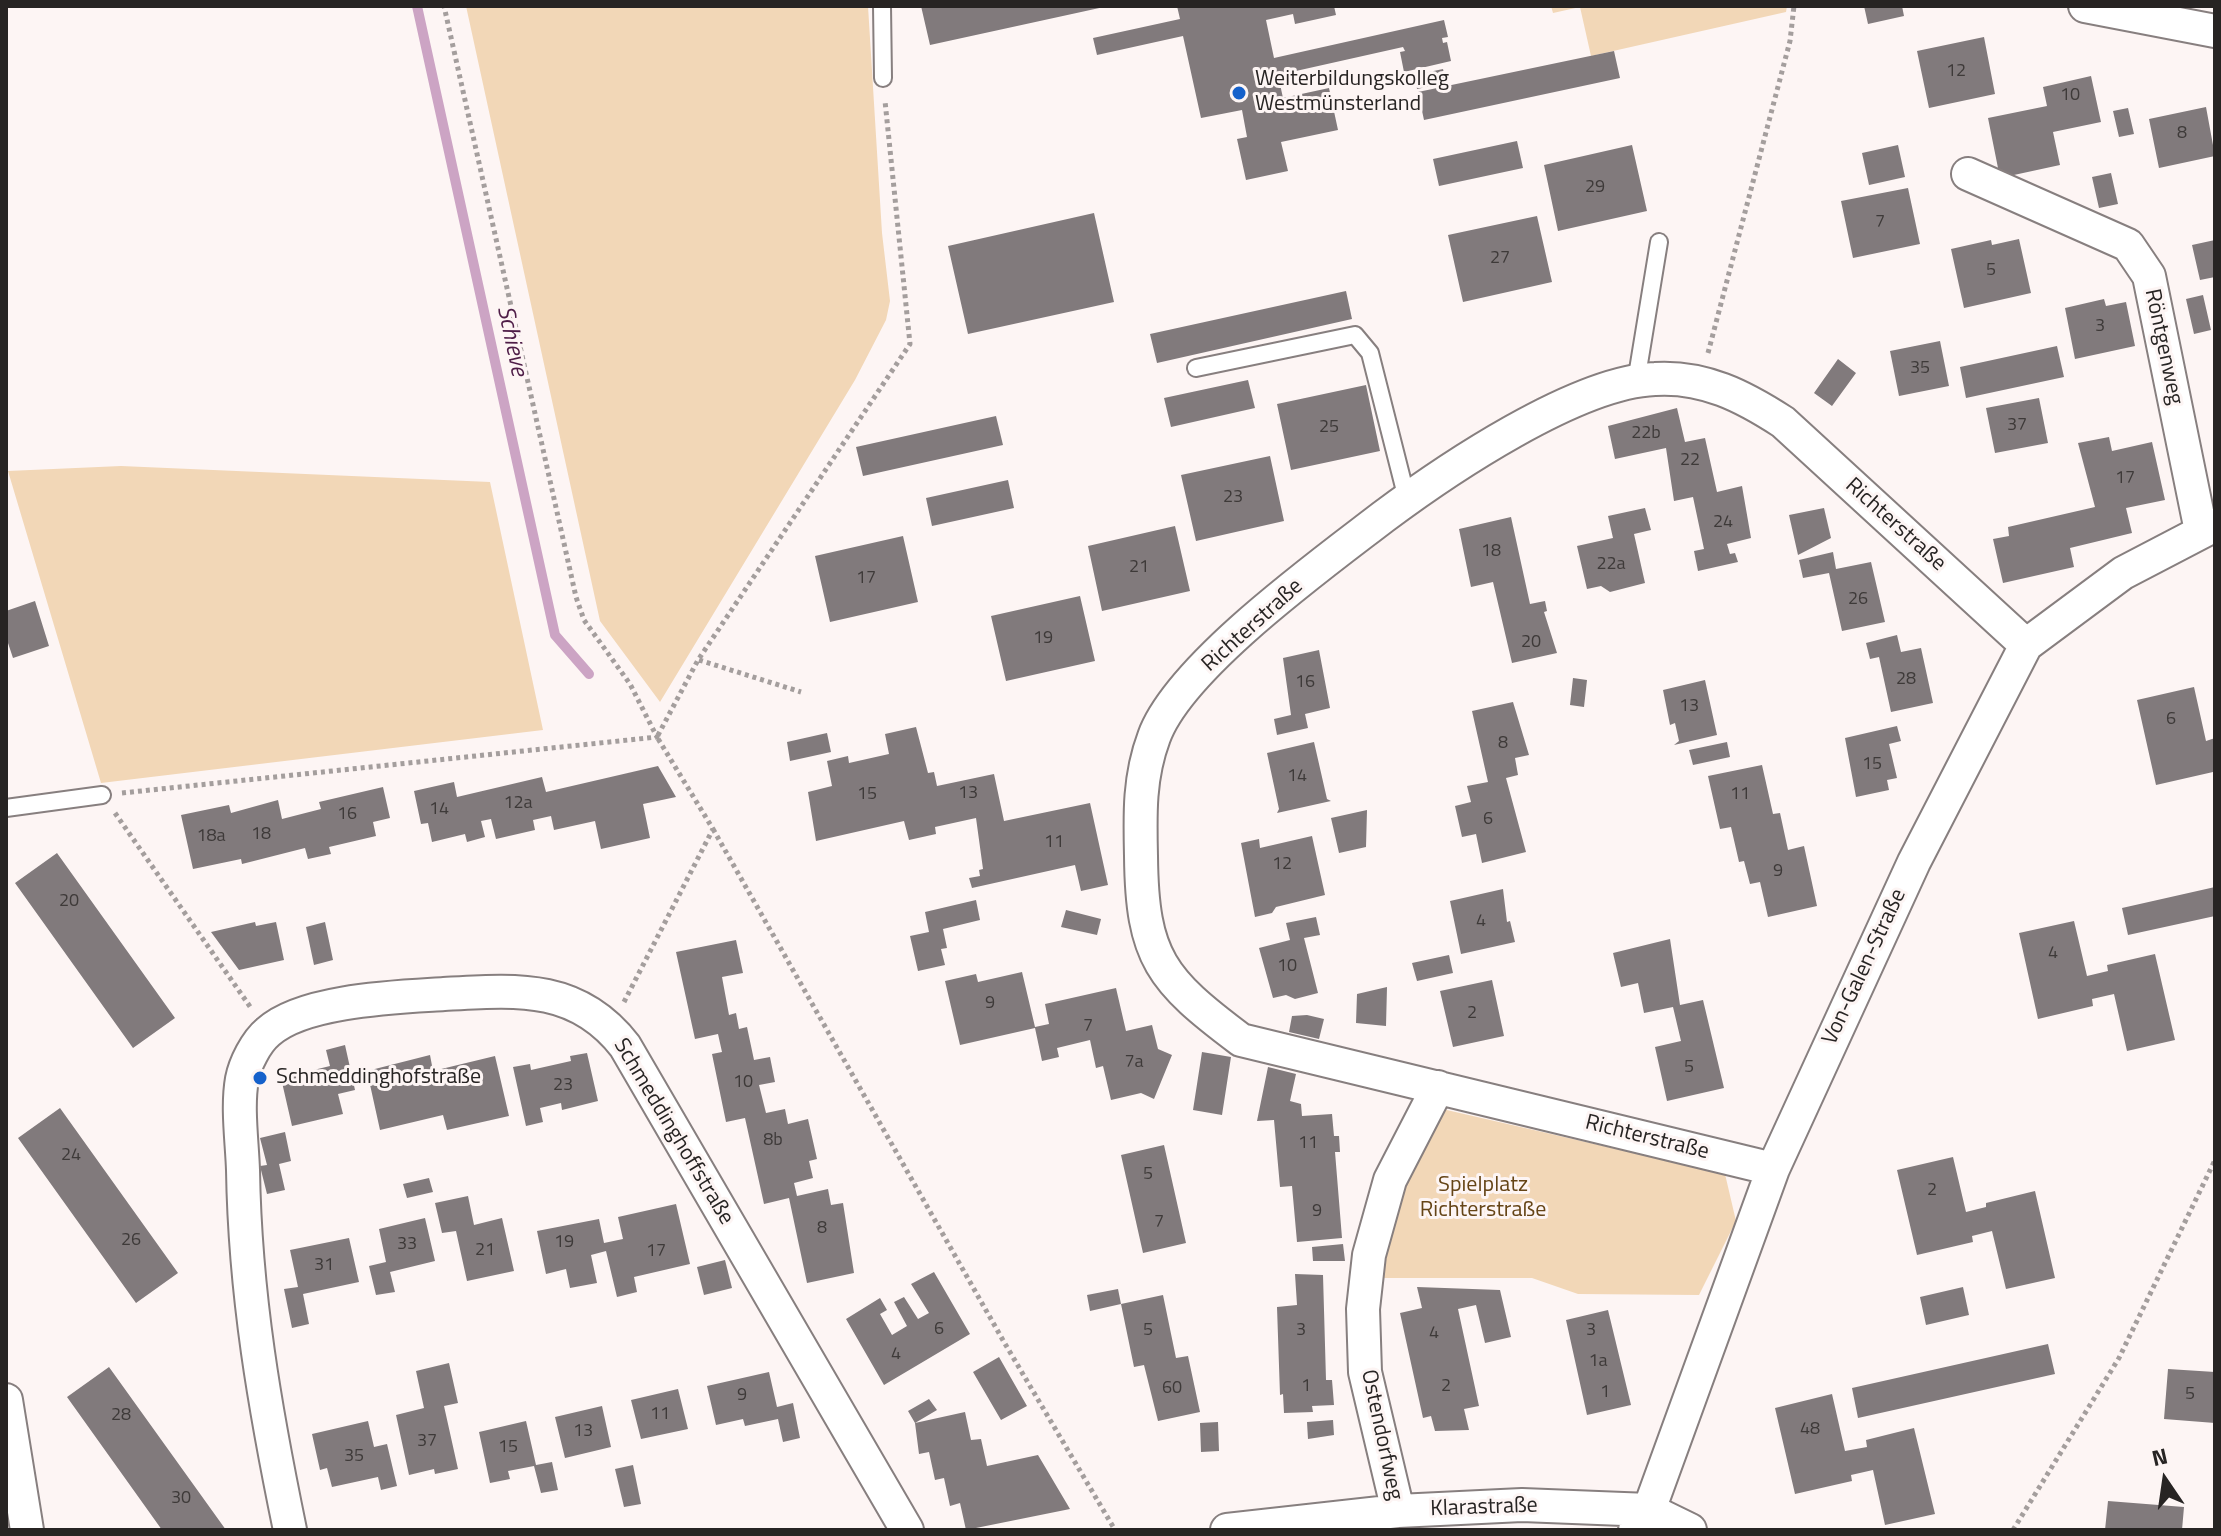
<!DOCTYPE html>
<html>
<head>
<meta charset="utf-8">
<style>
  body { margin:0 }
  #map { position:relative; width:2221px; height:1536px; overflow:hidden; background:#fdf5f4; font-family:"Titillium Web",sans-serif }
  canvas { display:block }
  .frame { position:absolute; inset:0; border:8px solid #272423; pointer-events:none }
  .north { position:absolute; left:2125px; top:1440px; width:80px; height:80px; -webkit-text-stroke:6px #fdf5f4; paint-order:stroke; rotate:347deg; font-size:22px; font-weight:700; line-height:32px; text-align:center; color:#272423 }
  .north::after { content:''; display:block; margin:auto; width:28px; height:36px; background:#272423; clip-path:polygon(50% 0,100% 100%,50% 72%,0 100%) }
</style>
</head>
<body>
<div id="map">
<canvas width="2221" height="1536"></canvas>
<div class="frame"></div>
<div class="north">N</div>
</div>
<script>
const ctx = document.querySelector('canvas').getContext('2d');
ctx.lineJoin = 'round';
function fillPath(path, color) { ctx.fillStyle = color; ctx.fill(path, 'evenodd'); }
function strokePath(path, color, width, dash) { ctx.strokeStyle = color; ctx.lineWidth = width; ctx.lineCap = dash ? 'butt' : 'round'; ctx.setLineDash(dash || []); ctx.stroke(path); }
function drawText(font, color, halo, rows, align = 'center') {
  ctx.font = font + ' "Titillium Web",sans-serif'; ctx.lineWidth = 6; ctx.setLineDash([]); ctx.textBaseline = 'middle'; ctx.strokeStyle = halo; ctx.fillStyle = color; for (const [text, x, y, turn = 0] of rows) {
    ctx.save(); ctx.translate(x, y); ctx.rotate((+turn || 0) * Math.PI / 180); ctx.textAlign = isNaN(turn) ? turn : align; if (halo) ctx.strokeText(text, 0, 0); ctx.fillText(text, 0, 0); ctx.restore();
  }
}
fillPath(new Path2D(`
  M466,6h402l14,227 8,68 -4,19 -31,60 -195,322 -60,-81z
  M1551,6h236l-1,6 -195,44 -11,-49 -27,6z
  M121,466l369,16 53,248 -442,53 -93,-312z
  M1438,1108l287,66 11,47 -37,74 -121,-1 -46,-16h-151l19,-96z`), '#f2d7b7');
strokePath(new Path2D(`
  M417,6l138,629 34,39`), '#cca4c4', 10);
fillPath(new Path2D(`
  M921,6h183v1l-174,38z
  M1177,6h157l2,9 -41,9 -2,-10 -27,6 8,38 170,-38 4,17 -6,1 1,5 4,-1 4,19 -47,11 -4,-20 5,-1 -2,-4 -125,28 5,23 46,-10 9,42 -57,12 7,29 -42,9 -9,-41 10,-2 -5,-27 -41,8 -18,-82 -86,19 -4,-17 87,-19z
  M1864,6h38l2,10 -36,8z
  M1984,37l11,57 -66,14 -12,-57z
  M1614,51l6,27 -196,42 -6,-28z
  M1443,69l3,14 -29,6 -2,-14z
  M2091,76l10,46 -48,10 7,33 -60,13 -12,-60 59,-12 -4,-19z
  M2206,107l9,49 -56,12 -10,-49z
  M2128,108l6,26 -15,3 -6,-26z
  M1517,141l6,27 -84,18 -6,-27z
  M1632,145l15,66 -89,20 -14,-66z
  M1898,145l7,32 -36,8 -7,-32z
  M2111,173l7,31 -19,4 -7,-31z
  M1908,188l12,56 -67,14 -12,-57z
  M1094,213l20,89 -146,32 -20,-88z
  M1537,216l15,66 -89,20 -15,-67z
  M2019,239l12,54 -67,15 -13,-59 40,-9 1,5z
  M2215,240v37l-15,3 -8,-35z
  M1346,291l6,28 -195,44 -7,-29z
  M2203,295l8,35 -17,4 -8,-35z
  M2104,299l2,7 20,-4 9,44 -60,13 -10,-51z
  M1940,341l9,45 -50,10 -9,-45z
  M2057,346l7,31 -98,21 -6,-31z
  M1838,359l18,14 -24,33 -18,-13z
  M1248,380l7,28 -84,19 -7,-29z
  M1366,385l14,66 -89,19 -14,-66z
  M2039,398l9,45 -53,10 -9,-45z
  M1677,408l8,34 20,-4 12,54 25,-6 9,52 -24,6 3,10 5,-1 3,9 -40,9 -4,-20 10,-2 -11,-52 -19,4 -8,-53 -51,11 -7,-33z
  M996,416l7,29 -140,31 -7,-29z
  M2109,437l3,14 40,-9 13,58 -39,8 6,25 -62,15 4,19 -71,16 -10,-44 16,-3 -1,-9 87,-20 -17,-64z
  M1270,456l14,65 -88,20 -15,-66z
  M1008,480l6,28 -82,18 -6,-28z
  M1645,508l6,22 -17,4 11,49 -35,9 -9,-6 -14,3 -10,-43 36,-8 -5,-22z
  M1824,508l7,30 -33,17 -9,-40z
  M1511,517l19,87 15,-3 2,10 -3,1 13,41 -45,10 -19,-81 -22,5 -12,-58z
  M1175,526l15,65 -88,20 -14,-65z
  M903,536l15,66 -88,20 -15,-66z
  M1833,552l3,17 35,-7 14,60 -43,9 -13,-58 -26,5 -4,-18z
  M1080,596l15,65 -89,20 -15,-65z
  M35,601l14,45 -36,12 -7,-21v-26z
  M1897,635l4,17 20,-4 12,55 -42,9 -12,-55 -9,2 -4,-16z
  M1319,650l11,58 -25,6 3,14 -31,7 -3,-16 17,-4 -8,-57z
  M1573,678l14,2 -3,27 -14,-2z
  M1705,680l12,55 -43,10 5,-4 -4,-18 -5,2 -7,-35z
  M2194,687l12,54 9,-3 -2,34 -57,13 -19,-85z
  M1513,702l16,53 -14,3 3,17 -12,3 20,74 -44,11 -6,-29 -14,3 -7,-31 16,-4 -4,-16 21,-4 -16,-71z
  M1897,726l4,15 -12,3 8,34 -10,2 2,10 -33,7 -11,-59z
  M916,727l12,46 6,-1 3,14 57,-12 10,47 86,-18 18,82 -27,6 -6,-26 -103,23 -3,-10 11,-2 -1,-6 4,-1 -7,-51 -41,9 1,7 -27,6 -5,-19 -88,20 -8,-49 24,-6 -5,-25 21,-5 1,7 40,-9 -4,-20z
  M827,733l4,19 -41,9 -3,-19z
  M1314,742l13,57 4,2 -54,12 2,-4 -12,-56z
  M1727,742l3,15 -37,8 -4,-15z
  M1762,765l11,49 7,-1 8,37 16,-4 13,60 -49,11 -8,-35 -10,2 -6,-23 -5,1 -8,-35 -11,2 -12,-53z
  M658,766l18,31 -33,7 7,34 -49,11 -6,-28 -41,9 -3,-14 -18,4 2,10 -39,9 -5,-20 -10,2 4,16 -18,5 -2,-8 -33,8 -4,-19 -7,1 -7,-33 40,-9 3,15 85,-20 4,15z
  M383,787l7,31 -17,4 3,14 -47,11 2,7 -23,5 -3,-11 -63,16 -1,-5 -48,10 -12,-54 48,-10 2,8 47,-13 4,19 39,-10 -2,-7z
  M1367,810l-1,37 -27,6 -8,-35z
  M1312,836l13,59 -49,12 -4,6 -17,4 -14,-74 18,-4 1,9z
  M57,853l118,165 -42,30 -118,-165z
  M2215,887v29l-87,19 -6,-27z
  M1503,889l4,33 3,-1 5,21 -54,12 -11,-53z
  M976,900l4,20 -37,9 4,19 -6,1 4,16 -27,6 -8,-35 19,-4 -4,-20z
  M1066,910l35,9 -4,16 -36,-8z
  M1316,917l4,18 -16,3 14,55 -23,6 -9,-4 -13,3 -14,-50 31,-8 -4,-17z
  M2074,921l13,55 21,-5 -1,-6 48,-11 20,86 -48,11 -13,-57 -22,5 1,7 -55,13 -19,-86z
  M255,922l1,4 20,-4 8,38 -45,10 -28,-38z
  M325,922l8,38 -19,5 -8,-38z
  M1670,939l10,66 23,-5 21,88 -57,13 -12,-54 26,-6 -8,-34 -29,6 -6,-30 -17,4 -8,-34z
  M736,940l7,33 -21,4 7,38 7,-2 3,16 8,-2 7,33 16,-3 5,25 -16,3 7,28 19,-4 3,15 20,-5 9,40 -8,2 4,17 -19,5 3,13 31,-7 3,16 12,-2 11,70 -47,10 -18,-85 -25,6 -19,-86 -19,4 -14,-68 10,-2 -4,-18 -23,5 -19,-87z
  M1449,955l4,18 -36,8 -5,-18z
  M1022,972l13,55 14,-3 -4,-20 71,-16 10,43 26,-6 6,24 14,6 -18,44 -13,-6 -30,7 -8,-34 -7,2 -6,-28 -33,8 2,9 -17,4 -7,-33 -75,17 -15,-64 31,-7 2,8z
  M1492,980l12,56 -51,11 -13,-56z
  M1387,987l-1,39 -30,-3 1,-29z
  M1307,1015l17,4 -5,20 -30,-7 3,-16z
  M345,1045l10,45 -17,4 5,20 -51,12 -11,-48 49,-12 -4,-16z
  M1202,1052l29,5 -9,58 -29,-5z
  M587,1053l11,48 -36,9 -1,-7 -21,5 3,14 -17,4 -13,-59 17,-3 1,6 40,-9 -1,-5z
  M430,1055l3,16 62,-15 14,60 -62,14 -4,-15 -63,15 -13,-59z
  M1268,1067l28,7 -6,27 11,3 1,12 30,-2 2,22h5l1,16h-5l7,86 -45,4 -5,-56 -12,1 -6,-67 -17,1z
  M60,1108l118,165 -42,30 -118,-165z
  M285,1132l6,29 -12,3 6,26 -18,4 -7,-28 7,-1 -7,-27z
  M1164,1145l22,98 -43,10 -22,-98z
  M1953,1157l13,55 20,-5v-4l49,-12 20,87 -49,11 -14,-58 -20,5 1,6 -56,13 -20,-85z
  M429,1178l4,14 -26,6 -4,-14z
  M468,1196l6,29 28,-7 12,53 -47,10 -11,-50 -14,2 -7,-30z
  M676,1204l14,60 -56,13 3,15 -20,5 -11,-46 -15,4 6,28 -27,5 -4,-19 -20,5 -9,-43 62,-12 5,24 19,-4 -5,-22z
  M425,1218l10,43 -45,11 5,20 -19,3 -7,-29 17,-4 -7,-33z
  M349,1238l10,44 -56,12 6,30 -17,4 -8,-39 14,-2 -8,-37z
  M1343,1244l2,17h-32l-1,-14z
  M725,1260l7,28 -28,7 -7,-28z
  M934,1272l36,62 -86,51 -38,-66 34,-21 7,12 -7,4 12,21 15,-9 -13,-24 10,-5 14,22 11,-6 -18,-29z
  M1295,1274l28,1 3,105h6l2,25 -22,1 1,6 -29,1 -1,-19 -3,1 -3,-88 20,-2z
  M1417,1287l83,3 11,47 -26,6 -9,-38 -18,4 21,97 -15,3 5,21 -34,1 -4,-15 -8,2 -23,-105 22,-5z
  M1963,1287l6,28 -43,10 -6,-28z
  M1118,1289l3,15 42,-9 13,63 12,-2 12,56 -42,9 -14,-56 -10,2 -13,-63 -31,7 -3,-16z
  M1608,1310l23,95 -44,10 -21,-95z
  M2048,1344l7,30 -197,44 -6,-30z
  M999,1357l28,49 -26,14 -28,-48z
  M449,1363l9,40 -14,3 14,63 -23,5 -1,-5 -25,6 -13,-60 28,-7 -8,-37z
  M109,1367l117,163h-64l-95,-133z
  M2168,1369l47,3v51l-51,-4z
  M769,1372l8,35 16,-4 7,35 -17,4 -5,-23 -33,7 -2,-7 -27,6 -9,-39z
  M678,1389l10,40 -47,10 -10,-39z
  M1832,1394l13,57 22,-4 -1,-7 48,-12 21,86 -50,11 -12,-55 -22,5 1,6 -57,13 -20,-86z
  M929,1399l8,11 -22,13 50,-11 6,28 10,-1 6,27 51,-11 32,54 -104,21 -6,-27 -10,3 -6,-28 -9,2 -6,-28 -10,2 -4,-31 -7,-12z
  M602,1406l9,41 -46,11 -10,-41z
  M1333,1420l1,15 -26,4 -1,-17z
  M368,1421l6,26 13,-3 10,42 -16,4 -3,-13 -46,10 -5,-19 -7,2 -8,-36z
  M526,1421l10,44 16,-3 6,28 -17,3 -7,-27 -26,5 2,8 -20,4 -11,-51z
  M1218,1422l1,29 -18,1 -1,-29z
  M633,1465l8,39 -17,3 -9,-38z
  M2108,1501l76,6 -2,23h-77z`), '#817a7c');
const lane = new Path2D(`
  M882,6l1,72
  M1196,368l159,-33 15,18 37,146
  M1636,382l23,-140
  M6,808l96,-13`);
const street = new Path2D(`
  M2085,6l130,25
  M1968,174l160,71 21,31 52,255
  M1773,1169l-532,-129c-80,-60 -99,-82 -100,-184 -1,-42 -2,-79 13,-119 25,-70 168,-173 229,-220 63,-47 193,-135 272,-138 49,-3 88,17 128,43l243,223
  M6,1400l21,130
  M1398,1511l-33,-139 -2,-63 6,-54 21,-75 48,-93
  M290,1530c-25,-121 -45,-235 -47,-360 -1,-29 -6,-63 -1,-91 3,-15 14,-37 26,-47 35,-32 129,-35 176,-38 72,-4 133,-10 181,52l282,484
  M1227,1530l171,-19 124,-6 127,5 41,20
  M1635,1530l14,-20 124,-341 141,-307 112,-217 97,-72 92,-48`);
strokePath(lane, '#877f7f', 20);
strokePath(street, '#877f7f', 36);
strokePath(new Path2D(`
  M1708,353l82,-312 4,-35
  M699,660l102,32
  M122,793l535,-56 -27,-53 -46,-64 -8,-23 -132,-591
  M115,813l136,195
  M713,829l291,513 111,188
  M624,1002l89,-173 -56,-92 41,-77 212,-316 -25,-243
  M2013,1530l106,-172 96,-198`), '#a49e9d', 5, [4, 4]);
strokePath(lane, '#fff', 16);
strokePath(street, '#fff', 32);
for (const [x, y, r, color] of [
  [1239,93,8,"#1561cb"],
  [260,1078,8,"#1561cb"]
]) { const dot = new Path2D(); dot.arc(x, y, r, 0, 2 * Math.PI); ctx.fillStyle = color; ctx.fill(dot); strokePath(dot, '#fdf5f4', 3); }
drawText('18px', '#3e3a39', null, [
  ["12",1956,72],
  ["10",2070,96],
  ["8",2182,134],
  ["29",1595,188],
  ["7",1880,223],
  ["27",1500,259],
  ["5",1991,271],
  ["3",2100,327],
  ["35",1920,369],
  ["37",2017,426],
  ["25",1329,428],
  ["22b",1646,434],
  ["22",1690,461],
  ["17",2125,479],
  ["23",1233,498],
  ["24",1723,523],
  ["18",1491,552],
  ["22a",1611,565],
  ["21",1139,568],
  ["17",866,579],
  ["26",1858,600],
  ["19",1043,639],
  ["20",1531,643],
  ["28",1906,680],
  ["16",1305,683],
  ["13",1689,707],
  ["6",2171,720],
  ["8",1503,744],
  ["15",1872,765],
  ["14",1297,777],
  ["13",968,794],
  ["15",867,795],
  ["11",1740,795],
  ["12a",518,804],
  ["14",439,810],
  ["16",347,815],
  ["6",1488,820],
  ["18",261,835],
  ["18a",211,837],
  ["11",1054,843],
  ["12",1282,865],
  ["9",1778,872],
  ["20",69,902],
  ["4",1481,922],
  ["4",2053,954],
  ["10",1287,967],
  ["9",990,1004],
  ["2",1472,1014],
  ["7",1088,1027],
  ["7a",1134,1063],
  ["5",1689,1068],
  ["10",743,1083],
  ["23",563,1086],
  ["8b",773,1141],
  ["11",1308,1144],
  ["24",71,1156],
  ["5",1148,1175],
  ["2",1932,1191],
  ["9",1317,1212],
  ["7",1159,1223],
  ["8",822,1229],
  ["26",131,1241],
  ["19",564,1243],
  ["33",407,1245],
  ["21",485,1251],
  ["17",656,1252],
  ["31",324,1266],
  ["6",939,1330],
  ["5",1148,1331],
  ["3",1301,1331],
  ["3",1591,1331],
  ["4",1434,1334],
  ["4",896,1355],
  ["1a",1598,1362],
  ["1",1306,1387],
  ["2",1446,1387],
  ["60",1172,1389],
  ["1",1605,1393],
  ["5",2190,1395],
  ["9",742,1396],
  ["11",660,1415],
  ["28",121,1416],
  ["48",1810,1430],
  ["13",583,1432],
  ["37",427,1442],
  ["15",508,1448],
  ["35",354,1457],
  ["30",181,1499]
]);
drawText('22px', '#272423', '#fdf5f4', [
  ["Weiterbildungskolleg",1255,80],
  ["Westmünsterland",1255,105],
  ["Schmeddinghofstraße",276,1078]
], 'left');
drawText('22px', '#272423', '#fdf5f4', [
  ["Röntgenweg",2163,347,78],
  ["Richterstraße",1895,525,42],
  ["Richterstraße",1253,626,-42],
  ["Von-Galen-Straße",1865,967,-65],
  ["Schmeddinghoffstraße",673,1132,59],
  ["Richterstraße",1647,1138,14],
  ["Ostendorfweg",1381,1435,78],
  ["Klarastraße",1484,1508,-2]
]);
drawText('22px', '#654416', '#fdf5f4', [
  ["Spielplatz",1483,1186],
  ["Richterstraße",1483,1211]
]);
drawText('italic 24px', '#4e1d47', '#fdf5f4', [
  ["Schieve",511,341,78]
]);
</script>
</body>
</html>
